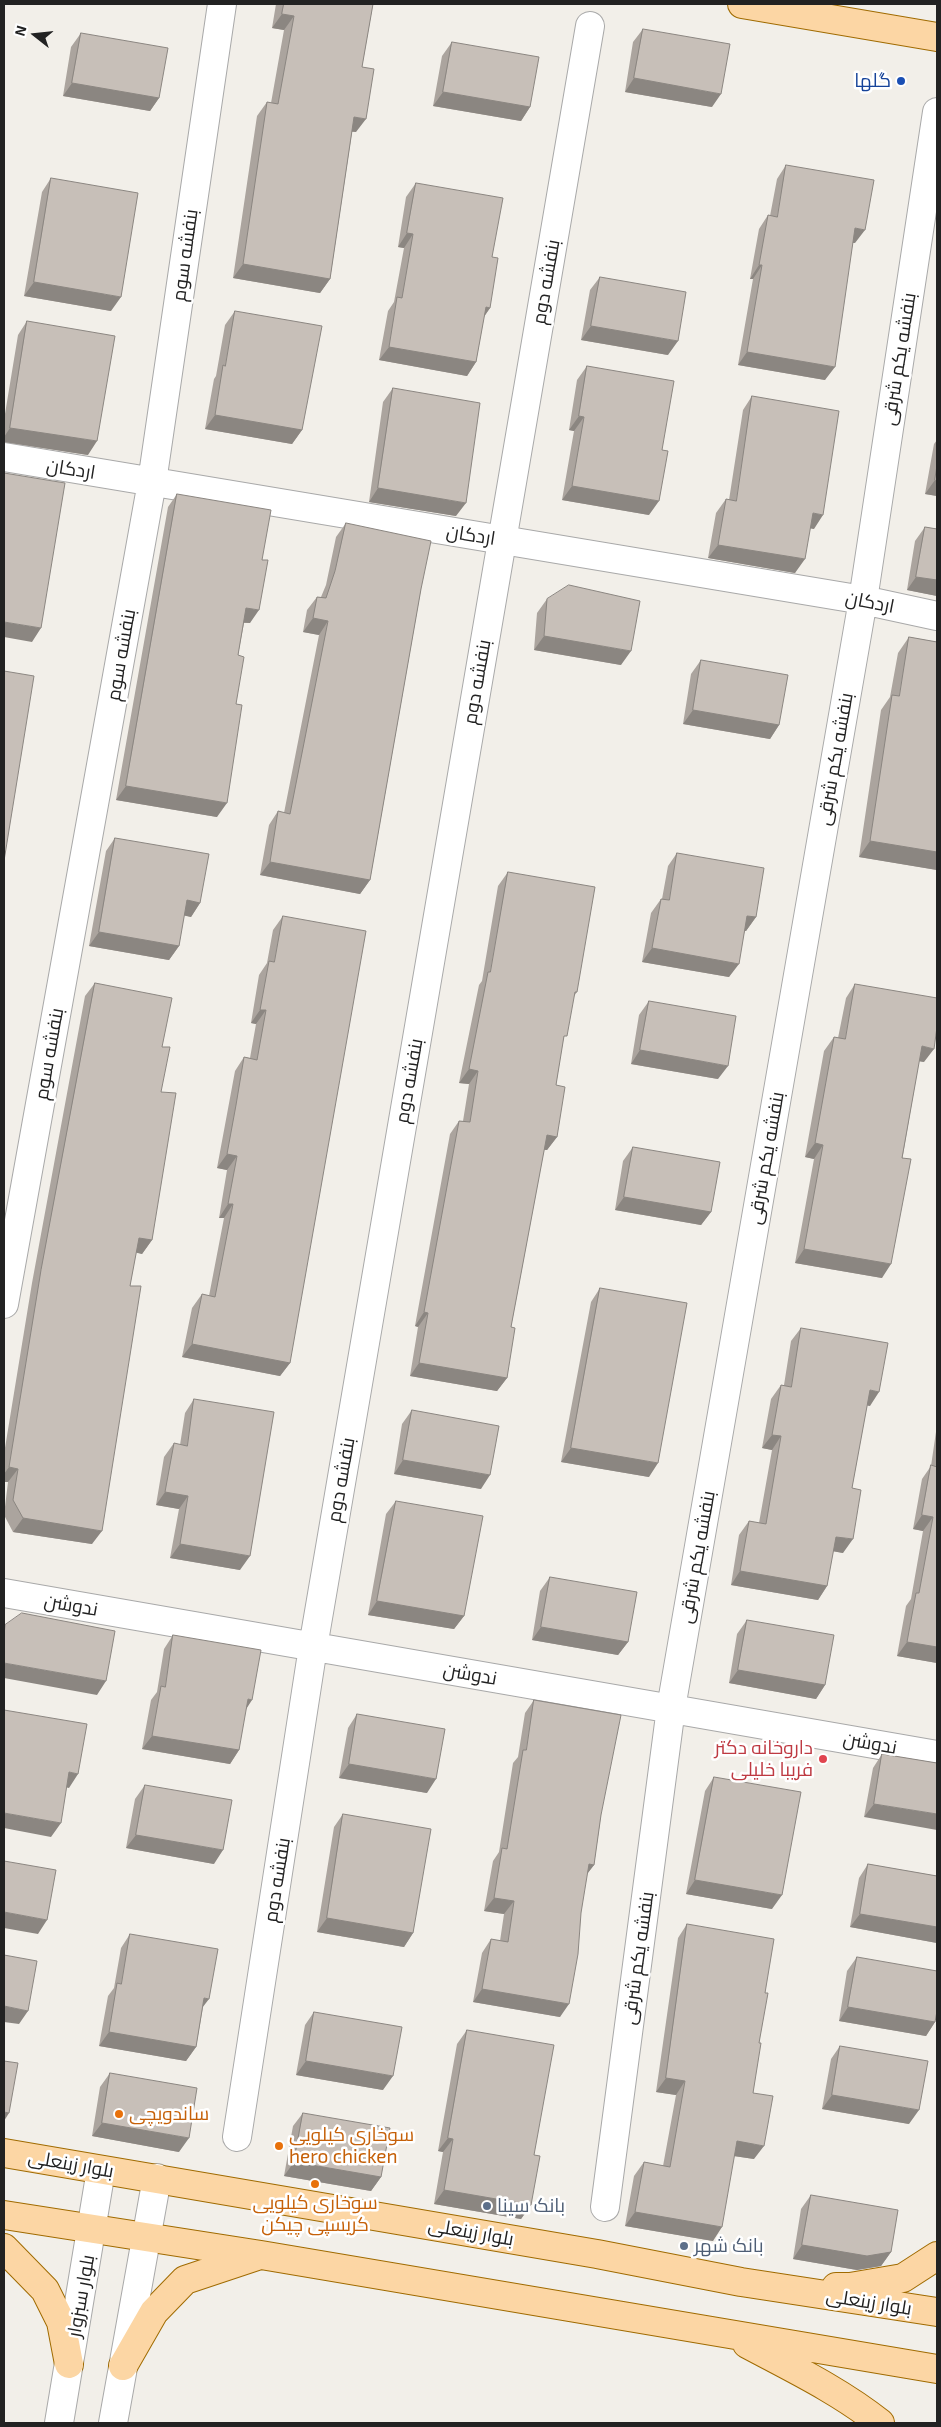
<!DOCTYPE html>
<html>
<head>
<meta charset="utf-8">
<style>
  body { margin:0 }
  #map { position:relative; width:941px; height:2427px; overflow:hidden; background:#f2efe9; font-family:"Exo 2",sans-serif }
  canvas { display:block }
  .frame { position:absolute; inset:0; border:5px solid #222; pointer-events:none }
  .north { position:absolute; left:10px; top:10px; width:50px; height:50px; -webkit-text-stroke:4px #fff; paint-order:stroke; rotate:286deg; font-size:14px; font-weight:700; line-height:20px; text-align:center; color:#222 }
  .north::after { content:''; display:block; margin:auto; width:18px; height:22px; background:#222; clip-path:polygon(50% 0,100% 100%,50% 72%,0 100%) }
</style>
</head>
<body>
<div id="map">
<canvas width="941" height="2427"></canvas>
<div class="frame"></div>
<div class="north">N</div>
</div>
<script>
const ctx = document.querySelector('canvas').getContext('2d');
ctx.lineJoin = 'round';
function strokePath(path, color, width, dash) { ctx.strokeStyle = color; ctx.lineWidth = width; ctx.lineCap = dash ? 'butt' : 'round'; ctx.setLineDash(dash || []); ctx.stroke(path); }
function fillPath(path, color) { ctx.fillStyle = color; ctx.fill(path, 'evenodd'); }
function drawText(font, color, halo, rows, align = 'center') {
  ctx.font = font + ' "Exo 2",Cairo,sans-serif'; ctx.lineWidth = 5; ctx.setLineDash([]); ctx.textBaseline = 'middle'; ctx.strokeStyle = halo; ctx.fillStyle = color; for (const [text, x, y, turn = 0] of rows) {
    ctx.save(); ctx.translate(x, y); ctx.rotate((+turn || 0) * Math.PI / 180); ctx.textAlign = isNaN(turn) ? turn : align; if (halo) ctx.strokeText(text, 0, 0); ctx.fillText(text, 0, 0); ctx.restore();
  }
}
const minor = new Path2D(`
  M4,457l859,143 74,16
  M4,1304l148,-822 70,-478
  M4,1593l933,162
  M237,2137l76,-490 277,-1621
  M605,2207l66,-499 192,-1108 74,-488
  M59,2423l42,-253
  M113,2423l44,-245`);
const major = new Path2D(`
  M742,4l195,33
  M4,2153l593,101 144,28 196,30
  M4,2215l257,40 676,114
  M4,2248l41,42 16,32 8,42
  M836,2287h14l53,-9 34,-22
  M747,2344c45,24 93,47 133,79
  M123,2366l31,-54 31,-32 72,-24`);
strokePath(minor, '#a9a9a9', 30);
strokePath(major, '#a06b00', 30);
strokePath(minor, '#fff', 28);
strokePath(major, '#fcd6a4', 28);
fillPath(new Path2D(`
  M276,4h97l-11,63 -6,65h-4l-22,147 -10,14 -87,-15 24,-162 10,-14 4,1 13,-73 -12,-2z
  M643,29l69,78 -87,-15 8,-50z
  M81,33l78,65 -9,13 -87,-15 8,-49z
  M452,42l78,65 -9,14 -88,-15 9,-50z
  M786,165l69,78h-2l-28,137 -87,-15 15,-86h-3l9,-50 9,-14 2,1 7,-37z
  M51,178l60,133 -87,-15 18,-104z
  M416,183l76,74 -2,51 -6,9 -8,45 -9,14 -88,-16 9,-49 6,-9 10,-54 -6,-1 8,-50z
  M600,277l68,78 -87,-15 9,-50z
  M235,311l67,119 -10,14 -87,-15 9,-50 2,-3 9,-51z
  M27,321l61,134 -84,-13v-22l14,-85z
  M587,366l62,149 -87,-15 12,-69 -5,-1 8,-50z
  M393,388l63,128 -87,-14 14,-100z
  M752,396l62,133 -4,-1 -15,45 -87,-15 8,-45 10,-14 3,1 14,-90z
  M937,440v56l-12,-2 9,-50z
  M177,494l85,66 -12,63h-6l-6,32 -21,162 -101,-17 52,-293z
  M346,523l75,66 -51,291 -10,14 -100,-19 9,-50 9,-14 6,2 35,-178 -16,-3 4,-22 10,-13h4l5,-12 10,-48z
  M925,527l12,2v67l-30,-6 8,-49z
  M547,599l74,66 -87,-15 3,-37z
  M909,637l28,5v228l-78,-13 22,-147 9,-13 8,-44z
  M701,660l78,65 -9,14 -87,-15 8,-50z
  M115,838l85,65 -9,14 -7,-2 -5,31 -10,14 -80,-14 17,-95z
  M677,853l79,64 -10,14h-1l-16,46 -87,-15 9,-49 10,-14h1l6,-33z
  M508,872l69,120 -3,4 -11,45 -7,44 1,52 -10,13h-3l-33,177 -4,51 -10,13 -87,-15 8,-49 -3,-1 35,-192 9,-13h4l6,-37 -10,-1 20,-98 3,-4 16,-95z
  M283,916l7,447 -10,13 -98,-19 10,-49 10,-14 7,2 15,-78h-5l8,-48 -10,-2 18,-97 9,-14 6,1 6,-34 -5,-1 8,-48 8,-12 6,-33z
  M95,983l67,64 -1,45 -9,148 -10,14 -6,-2 -6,34 -38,258 -79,-12 -9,-17 4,-33h-4v-28l28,-171 53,-287z
  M855,984l69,78 -5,-1 -37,217 -87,-15 19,-104 -9,-2 19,-106 10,-14 4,1 8,-40z
  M649,1001l69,78 -87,-15 8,-49z
  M633,1147l78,65 -10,13 -86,-15 8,-49z
  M600,1288l49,189 -88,-15 30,-160z
  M801,1328l69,78 -3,-1 -15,83 -9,65 -10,-2 -6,35 -9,14 -87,-15 8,-50 10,-14 10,2 13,-73 -10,-2 9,-49 10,-14h3l7,-44z
  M194,1399l46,171 -70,-12 9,-49 -23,-4 8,-48 10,-14 6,2 5,-32z
  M412,1410l69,79 -87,-15 8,-50z
  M937,1425v238l-40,-7 9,-50 5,-7 12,-68 -10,-2 9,-50 9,-13z
  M396,1501l68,115 -10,13 -86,-14 18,-101z
  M550,1577l78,65 -10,13 -86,-15 8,-49z
  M747,1620l78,65 -9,14 -87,-16 8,-49z
  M173,1635l66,115 -9,14 -88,-15 9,-49 6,-8 7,-43z
  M534,1700l67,115 -7,50 -7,9 -27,143 -87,-15 9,-49 9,-14 9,2 4,-27 -20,-3 9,-50 6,-9 14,-89 5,-6 7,-44z
  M357,1714l70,79 -88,-15 9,-50z
  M882,1754l55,9 -73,54 9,-49z
  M714,1777l58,132 -86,-15 19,-103z
  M145,1785l69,79 -88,-16 9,-49z
  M343,1814l70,119 -9,14 -87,-15 17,-105z
  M868,1864l69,12v67l-87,-16 9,-49z
  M687,1924l78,69 -12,100 1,66 -20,-3 -21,85 -88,-15 9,-50 10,-14 19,4 13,-71 -20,-3 22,-154z
  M130,1934l73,73 -7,40 -10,14 -87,-15 9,-50 6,-8 7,-40z
  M857,1957l78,65 -9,14 -87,-15 8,-50z
  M314,2012l69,78 -87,-15 9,-50z
  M467,2030l67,125 -3,50 -10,14 -87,-15 9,-52 -5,-1 19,-107z
  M840,2046l69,78 -87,-15 9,-50z
  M110,2073l69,79 -87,-16 8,-49z
  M303,2113l78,64 -10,14 -87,-15 9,-50z
  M811,2195l80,57 -10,14 -24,4 -64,-11 8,-50z`), '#aba49e');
fillPath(new Path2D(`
  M282,14l12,2 -10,14 -12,-2z
  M634,78l87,16 -9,13 -87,-15z
  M72,83l87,15 -9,13 -87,-15z
  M443,92l87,15 -9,14 -88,-15z
  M354,117l12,2 -10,13 -11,-2z
  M855,228l10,2 -10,13 -9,-1z
  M407,233l6,1 -9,14 -6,-1z
  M243,264l87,15 -10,14 -87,-15z
  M759,265h3l-9,14h-3z
  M34,282l87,15 -10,14 -87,-15z
  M486,307l4,1 -10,14z
  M591,326l87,15 -10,14 -87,-15z
  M389,347l87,15 -9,14 -88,-16z
  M747,352l88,15 -10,13 -87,-15z
  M215,415l87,15 -10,14 -87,-15z
  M579,416l5,1 -10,14 -5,-1z
  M10,428l87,13 -9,14 -84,-13v-5z
  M935,480l2,1v15l-12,-2z
  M572,486l87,15 -10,14 -87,-15z
  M378,488l88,15 -10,13 -87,-14z
  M813,513l10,2 -9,14 -11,-2z
  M718,545l87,14 -10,14 -87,-15z
  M916,577l21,3v16l-30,-6z
  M246,608l13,2 -9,13 -13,-1z
  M313,618l15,3 -9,14 -16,-3z
  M4,622l37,6 -9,14 -28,-5z
  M544,636l87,15 -10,14 -87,-15z
  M693,710l86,15 -9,14 -87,-15z
  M126,786l101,17 -10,14 -101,-17z
  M870,841l67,11v18l-78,-13z
  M270,862l100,18 -10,14 -100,-19z
  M187,900l13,3 -9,14 -14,-3z
  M747,916l9,1 -10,14 -8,-1z
  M99,932l80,14 -10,14 -80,-14z
  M652,948l87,16 -10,13 -87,-15z
  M260,1010h6l-10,14 -5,-1z
  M922,1046l12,3 -10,13 -12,-2z
  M640,1050l88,16 -10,13 -87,-15z
  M469,1069l9,2 -9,13 -10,-1z
  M547,1135l10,2 -10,13 -10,-1z
  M815,1143l8,2 -9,14 -9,-2z
  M227,1154l10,2 -10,14 -10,-2z
  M624,1197l87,15 -10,13 -86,-15z
  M228,1204h5l-9,14h-5z
  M139,1238l13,2 -10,14 -13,-3z
  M804,1249l87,15 -9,14 -87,-15z
  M424,1312l4,1 -10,14 -3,-1z
  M192,1344l98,19 -10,13 -98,-19z
  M419,1363l88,15 -10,13 -87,-15z
  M870,1390l9,2 -9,14 -10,-2z
  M772,1435l9,1 -9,14 -10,-2z
  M571,1448l87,15 -9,14 -88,-15z
  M403,1460l87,15 -9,14 -87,-15z
  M9,1467l9,2 -10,13h-4v-8z
  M165,1492l23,4 -9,13 -23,-4z
  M922,1515l11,2 -10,14 -10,-2z
  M23,1518l79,13 -10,13 -79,-12z
  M836,1537l17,2 -10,14 -17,-3z
  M180,1544l70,12 -10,14 -70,-12z
  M740,1571l87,15 -9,14 -87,-15z
  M377,1601l87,15 -10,13 -86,-14z
  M541,1627l87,15 -10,13 -86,-15z
  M907,1642l30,5v16l-40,-7z
  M4,1663l102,18 -9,14 -93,-17z
  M738,1670l87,15 -9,14 -87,-16z
  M248,1699l4,1 -9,14z
  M152,1736l87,14 -9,14 -88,-15z
  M349,1764l87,15 -9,14 -88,-15z
  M69,1772l9,2 -9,14 -9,-2z
  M874,1804l63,10v16l-73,-13z
  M4,1813l57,10 -10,14 -47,-9z
  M136,1835l87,15 -9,14 -88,-16z
  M589,1864l5,1 -10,13z
  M695,1880l87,15 -10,14 -86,-15z
  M494,1898l20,3 -10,13 -20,-3z
  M4,1912l43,8 -9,14 -34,-6z
  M860,1914l77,13v16l-87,-16z
  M327,1918l86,15 -9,14 -87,-15z
  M482,1989l87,15 -9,13 -87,-15z
  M204,1998l5,1 -10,13z
  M4,2006l24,5 -9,13 -15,-2z
  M848,2007l87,15 -9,14 -87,-15z
  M109,2032l87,15 -10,14 -87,-15z
  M306,2061l87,15 -10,14 -87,-15z
  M666,2078l19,3 -9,14 -20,-3z
  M832,2095l87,15 -10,14 -87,-15z
  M4,2112l5,1 -5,8z
  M102,2123l87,15 -10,14 -87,-16z
  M448,2138l5,1 -10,13 -5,-1z
  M737,2141l27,5 -10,13 -27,-4z
  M294,2162l87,15 -10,14 -87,-15z
  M444,2190l87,15 -10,14 -87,-15z
  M635,2212l87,15 -9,14 -88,-15z
  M802,2245l89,7 -10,14 -24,4 -64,-11z`), '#8b8681');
const building = new Path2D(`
  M284,4h89l-11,63 12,2 -8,50 -12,-2 -24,162 -87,-15 24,-162 11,2 16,-88 -12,-2z
  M643,29l87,15 -9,50 -87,-16z
  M81,33l87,15 -9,50 -87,-15z
  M452,42l87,15 -9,50 -87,-15z
  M786,165l88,15 -9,50 -10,-2 -20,139 -88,-15 15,-87h-3l9,-50 9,2z
  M51,178l87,15 -17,104 -87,-15z
  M416,183l87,15 -11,59 6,1 -8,50 -4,-1 -10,55 -87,-15 8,-50 5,1 11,-64 -6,-1z
  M600,277l86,15 -8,49 -87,-15z
  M235,311l87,15 -20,104 -87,-15 8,-50 2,1z
  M27,321l88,15 -18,105 -87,-13z
  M587,366l87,15 -12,69 6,1 -9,50 -87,-15 12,-69 -5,-1z
  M393,388l87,15 -14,100 -88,-15z
  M752,396l87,15 -16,104 -10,-2 -8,46 -87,-14 8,-46 10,2z
  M937,466v15l-2,-1z
  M4,473l61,10 -24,145 -37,-6z
  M177,494l94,16 -9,50h6l-9,50 -13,-2 -8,47 6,2 -8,47 6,1 -15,98 -101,-17z
  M346,523l85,18 -10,48 -51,291 -100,-18 8,-51 12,3 38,-193 -15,-3 4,-21 9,1 9,-27z
  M925,527l12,2v51l-21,-3z
  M569,585l71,16 -9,50 -87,-15 3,-37z
  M909,637l28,5v210l-67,-11 22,-146 7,1z
  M701,660l87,15 -9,50 -86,-15z
  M4,671l30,5 -30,185z
  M115,838l94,16 -9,49 -13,-3 -8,46 -80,-14z
  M677,853l87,15 -8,49 -9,-1 -8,48 -87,-16 9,-49 8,1z
  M508,872l87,15 -18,105h-2l-8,44h-3l-8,49 9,2 -8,50 -10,-2 -36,192 4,1 -8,50 -88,-15 9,-50 -4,-1 35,-191 11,1 8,-51 -9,-2 19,-97h2z
  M283,916l83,15 -76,432 -98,-19 10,-50 13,3 18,-93h-5l9,-48 -10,-2 9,-49 8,-48 13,3 9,-50h-6l9,-49 5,1z
  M95,983l77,15 -10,49h8l-9,45 15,1 -24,147 -13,-2 -9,48h11l-39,245 -79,-13 -10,-18 5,-31 -9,-2 32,-197z
  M855,984l82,14v29l-3,22 -12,-3 -20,112 9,1 -20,105 -87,-15 19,-104 -8,-2 19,-106 11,2z
  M649,1001l87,15 -8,50 -88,-16z
  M633,1147l87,15 -9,50 -87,-15z
  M600,1288l87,15 -29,160 -87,-15z
  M801,1328l87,15 -9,49 -9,-2 -18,98 9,2 -8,49 -17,-2 -9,49 -87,-15 9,-50 17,3 15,-88 -9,-1 9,-50 10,2z
  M194,1399l80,13 -24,144 -70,-12 8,-48 -23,-4 9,-49 13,3z
  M412,1410l87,16 -9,49 -87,-15z
  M931,1465l6,2v180l-30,-5 9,-49h3l14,-76 -11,-2z
  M396,1501l87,15 -19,100 -87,-15z
  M550,1577l87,15 -9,50 -87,-15z
  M22,1613l93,18 -9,50 -102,-18v-27l1,-11z
  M747,1620l87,15 -9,50 -87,-15z
  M173,1635l88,15 -9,50 -4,-1 -9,51 -87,-14 9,-50 4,1z
  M534,1700l87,15 -20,100 -7,50 -5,-1 -8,49 -3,41 -9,50 -87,-15 9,-50 17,3 6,-41 -20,-3 8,-50 5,1 16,-99h3z
  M4,1710l83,14 -9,50 -9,-2 -8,51 -57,-10z
  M357,1714l88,15 -9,50 -87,-15z
  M882,1754l55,9v51l-63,-10z
  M714,1777l87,15 -19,103 -87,-15z
  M145,1785l87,15 -9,50 -87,-15z
  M343,1814l88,15 -18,104 -86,-15z
  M4,1861l52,9 -9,50 -43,-8z
  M868,1864l69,12v51l-77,-13z
  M687,1924l87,15 -9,54h3l-9,50h2l-8,50 20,3 -9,50 -27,-5 -15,86 -87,-15 9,-50 26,5 15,-86 -19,-3z
  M130,1934l88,15 -9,50 -5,-1 -8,49 -87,-15 8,-49 4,1z
  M4,1955l33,6 -9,50 -24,-5z
  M857,1957l80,14v40l-2,11 -87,-15z
  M314,2012l88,15 -9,49 -87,-15z
  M467,2030l87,15 -20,110 6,1 -9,49 -87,-15 9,-51 -5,-1z
  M840,2046l88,15 -9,49 -87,-15z
  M4,2061l14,2 -9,50 -5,-1z
  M110,2073l87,15 -8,50 -87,-15z
  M303,2113l87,15 -9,49 -87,-15z
  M811,2195l87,15 -7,42 -24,4 -65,-11z`);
fillPath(building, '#c7bfb8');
strokePath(building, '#8b8681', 1);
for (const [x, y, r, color] of [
  [901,81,5,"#1a4fb4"],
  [823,1759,5,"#e0444e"],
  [119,2114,5,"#e8710a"],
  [279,2146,5,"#e8710a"],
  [315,2184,5,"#e8710a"],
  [487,2206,5,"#5c6f8a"],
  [684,2246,5,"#5c6f8a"]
]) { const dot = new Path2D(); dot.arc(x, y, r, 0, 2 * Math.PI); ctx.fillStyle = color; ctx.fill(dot); strokePath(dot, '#fff', 2); }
drawText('19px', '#164399', '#fff', [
  ["گلها",891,81]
], 'right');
drawText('19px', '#222', '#fff', [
  ["بنفشه سوم",185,255,-82],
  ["بنفشه دوم",546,282,-80],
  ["بنفشه یکم شرقی",899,359,-81],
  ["اردکان",71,469,9],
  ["اردکان",471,535,9],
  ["اردکان",870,602,11],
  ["بنفشه سوم",121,655,-80],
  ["بنفشه دوم",477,682,-80],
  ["بنفشه یکم شرقی",835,759,-80],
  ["بنفشه سوم",49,1054,-80],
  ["بنفشه دوم",409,1081,-80],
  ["بنفشه یکم شرقی",766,1158,-80],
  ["بنفشه دوم",341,1480,-80],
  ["بنفشه یکم شرقی",697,1557,-80],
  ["ندوشن",71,1605,10],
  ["ندوشن",470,1674,10],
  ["ندوشن",870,1743,10],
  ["بنفشه دوم",277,1880,-81],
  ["بنفشه یکم شرقی",638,1958,-82],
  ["بلوار زینعلی",71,2164,10],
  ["بلوار زینعلی",471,2232,10],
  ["بلوار سبزوار",81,2296,-80],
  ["بلوار زینعلی",869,2302,9]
]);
drawText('19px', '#be3a42', '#fff', [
  ["داروخانه دکتر",813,1748],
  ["فریبا خلیلی",813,1770]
], 'right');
drawText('19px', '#c56008', '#fff', [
  ["ساندویچی",129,2114],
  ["سوخاری کیلویی",289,2135],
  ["hero chicken",289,2157],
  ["سوخاری کیلویی",315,2203,"center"],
  ["کریسپی چیکن",315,2225,"center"]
], 'left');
drawText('19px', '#4e5e75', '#fff', [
  ["بانک سینا",497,2206],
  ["بانک شهر",694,2246]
], 'left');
</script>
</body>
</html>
